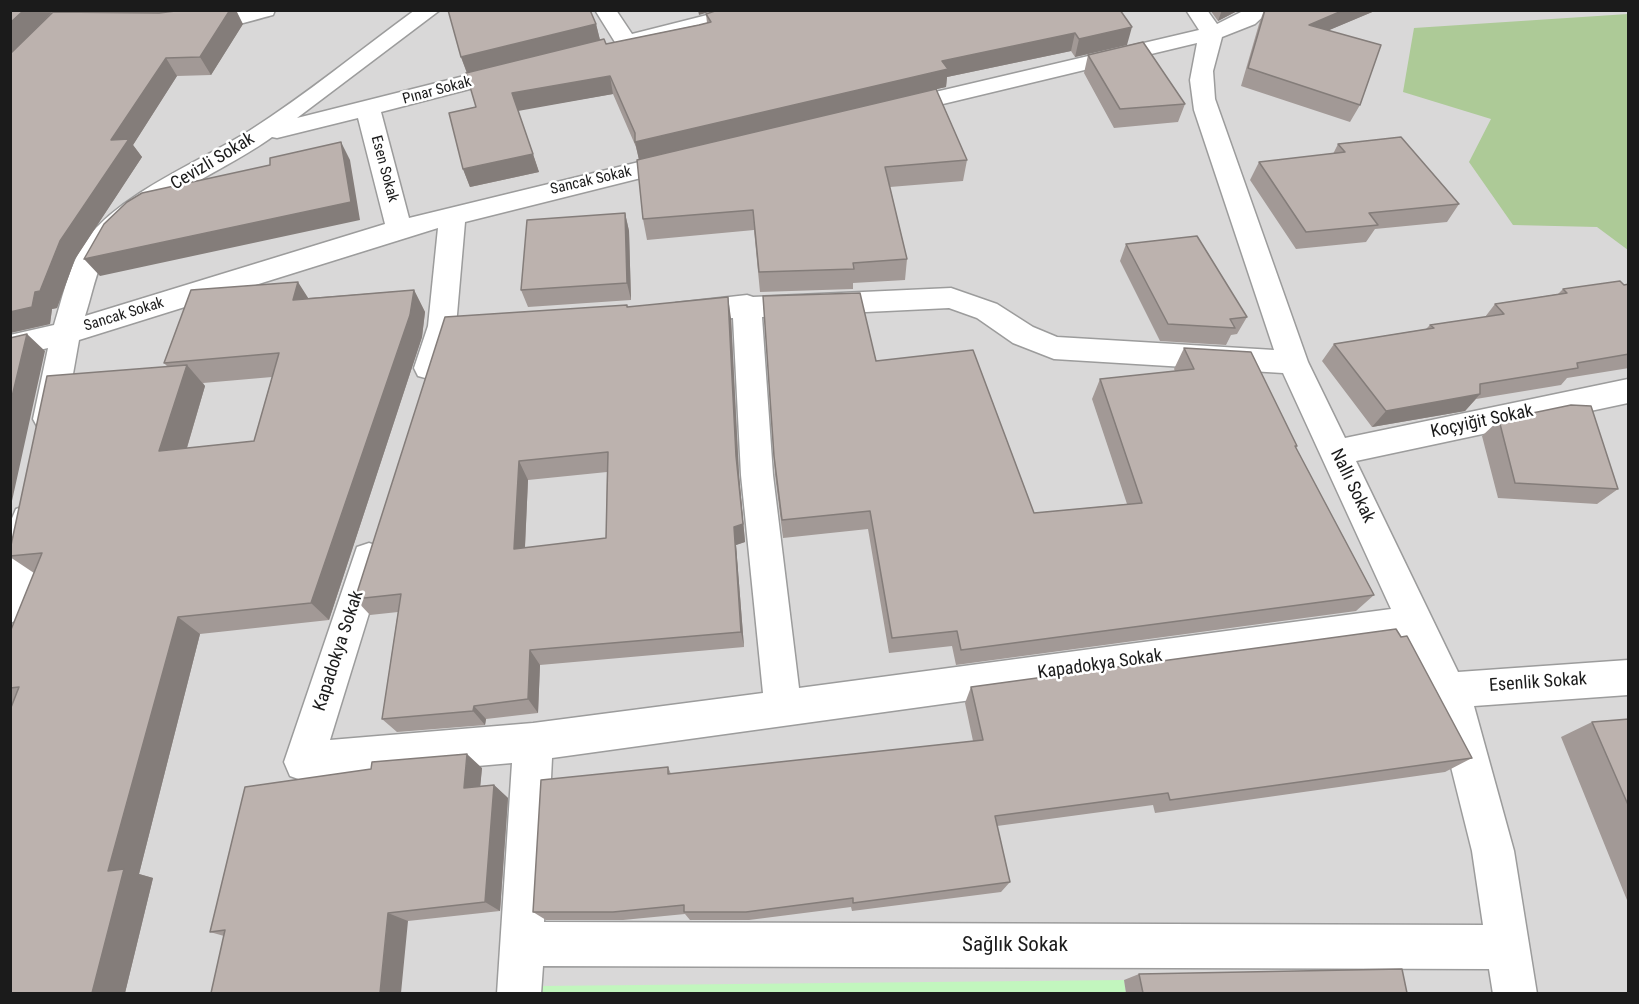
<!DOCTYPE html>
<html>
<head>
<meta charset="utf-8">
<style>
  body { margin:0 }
  #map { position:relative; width:1639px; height:1004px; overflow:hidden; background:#ece7e1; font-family:"Roboto Condensed",sans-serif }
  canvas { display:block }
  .frame { position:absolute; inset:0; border:12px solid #1b1b1b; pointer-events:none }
</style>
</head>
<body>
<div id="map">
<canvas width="1639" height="1004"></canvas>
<div class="frame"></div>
</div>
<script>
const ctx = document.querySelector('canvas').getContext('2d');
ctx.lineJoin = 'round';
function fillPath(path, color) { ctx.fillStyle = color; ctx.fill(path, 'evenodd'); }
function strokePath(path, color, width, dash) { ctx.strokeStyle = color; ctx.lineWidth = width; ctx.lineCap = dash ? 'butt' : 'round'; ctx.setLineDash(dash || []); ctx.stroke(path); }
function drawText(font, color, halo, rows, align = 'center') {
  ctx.font = font + ' "Roboto Condensed",sans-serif'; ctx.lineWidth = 5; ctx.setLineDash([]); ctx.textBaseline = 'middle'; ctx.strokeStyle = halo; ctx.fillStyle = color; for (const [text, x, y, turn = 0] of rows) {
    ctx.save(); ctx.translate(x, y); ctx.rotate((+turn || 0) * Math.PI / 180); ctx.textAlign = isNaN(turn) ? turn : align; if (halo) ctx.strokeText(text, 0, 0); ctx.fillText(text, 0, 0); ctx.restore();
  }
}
fillPath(new Path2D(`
  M11,11h1617v982h-1617z`), '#d9d8d8');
fillPath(new Path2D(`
  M1628,14v236l-31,-23 -84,-2 -44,-63 22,-43 -88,-27 11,-64z`), '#adca97');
fillPath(new Path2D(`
  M1124,980l2,13 -585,1v-8z`), '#c2f6be');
const minor = new Path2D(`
  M239,10h36l-2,5c-27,7 -57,18 -85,11l-3,-5 3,-5z
  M415,10h25l-143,108 215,-54 8,2 3,5 -3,5 -139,36 28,106 271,-66 9,2 3,6 -3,6 -224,56 -9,104 -16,50 -11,3 -11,-3 -4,-8 14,-42 10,-98 -359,112 -14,79 -5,9 -11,3 -11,-3 -5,-9 15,-71 -38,9v-22l44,-10c9,-29 16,-64 35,-89 37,-45 110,-74 160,-105 57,-36 111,-81 166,-121zM358,118l27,106 -300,92c7,-21 11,-46 22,-65 26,-43 122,-82 165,-114l5,1z
  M595,10h21l16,24 95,-24h38l-2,5 -137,34 -8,-2z
  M1186,10h21l10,14 28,-14h25l-15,14 -33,13 -9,34 2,28 93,263 37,76 283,-59v24l-272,58 102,211 170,-12v35l-154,11 40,145 23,143h-44l-4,-25 -946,-3 -2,28h-44l15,-231 -208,18 -14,-5 -6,-14 73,-215 12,-4 12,4 5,11 -56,182 203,-17 230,-30 -22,-218 -8,-157 -47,2 -10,-3 -4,-7 4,-7 71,-8 6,2 198,-9 46,16 36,23 24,10 217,13 -80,-240 -4,-30 7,-37 -300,72 -8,-2 -4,-5 4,-5 8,-2 302,-71zM949,308l28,10 36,25 41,16 229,14 108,236 -592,79 -26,-213 -11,-158zM1405,640l32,71 35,140 11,74 -939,-3 8,-164z
  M28,505l12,4 5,10 -17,88 -5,11 -13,5v-100l6,-14z`);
strokePath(minor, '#9c9c9c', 3);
fillPath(minor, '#fff');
fillPath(new Path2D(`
  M10,10h44l-21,23 48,-21 -2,-2h151l13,14 -32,51 -34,1 -44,69 9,12 -67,102 -18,49 -5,1 -2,15 -40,9z
  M1120,10l7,35 -52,12 -4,-6 -124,26 -1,10 -10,2 31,71 -4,21 -73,6 17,72 -2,21 -52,3v6l-93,3 -6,-62 -107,10 -4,-21 -4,-60 -3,-12 -23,-53 -95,16 21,62 -69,15 -7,-18 13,-62 -9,-34 -6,-16 135,-33 4,16 6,4 101,-21 -1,-9z
  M1210,10h29l-21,11z
  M1264,10h113l-48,20 31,75 -10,17 -109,-36 18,-62z
  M1088,55l97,49 -7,18 -64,6 -30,-55z
  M1338,144l121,60 -12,18 -72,7 -9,13 -70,7 -46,-69 9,-18 74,-8z
  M625,213l4,18 2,69 -103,7 -7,-17z
  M1126,244l121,73 -10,17 -6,1 -5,10 -66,-4 -40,-80z
  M1629,284v84l-62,10 -6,7 -85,14 -11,12 -93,16 -50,-66 12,-17 92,-15 4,-4 55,-8 10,-13 63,-10 5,-5z
  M414,290l11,22 -3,25 -93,283 -129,14 -61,240 14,4 -28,115 -112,-289 -3,-2v-70l24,-59 -24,-16v-7l157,-184 -3,-3 144,-65zM272,377l-18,64 -67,7 18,-62 -2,-3z
  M763,296l113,65 158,152 93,-9 -35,-105 8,-20 75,-8 -1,-2 10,-21 113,98 -1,2 78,147 -18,16 -400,54 -4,-19 -63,7 -21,-124 -85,9 -8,-63z
  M628,307l103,11 8,157 6,67 -9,3 8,102 -204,18 -2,48 -52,6 -1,6 -88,7 -15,-13 16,-107 -28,3 -15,-16zM607,472l-1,66 -81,10 3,-68z
  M1499,420l119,69 -21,15 -99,-6 -16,-62z
  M971,687l501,71 -27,14 -290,41 -2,-8 -156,21 13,56 -9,10 -149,19 -1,-4 -102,13h-59l-5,-6 -62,6h-77l-13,-8 135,-145 3,7 302,-33 -8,-38z
  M1629,719v186l-68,-168 31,-15z
  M482,768l-2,18 14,-1 14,13 -8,113 -92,10 -184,15 -14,-4z
  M1139,974l268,19h-281l-2,-13z`), '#a29996');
fillPath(new Path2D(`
  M24,10h30l-44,45v-32z
  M230,10h6l7,14 -32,51 -11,-18z
  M698,10h18l-17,5z
  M1222,10h17l-21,11z
  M1344,10h33l-76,32 8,-17z
  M596,24l4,16 -133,33 -6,-16z
  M1132,27l-5,18 -52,12 4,-18z
  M1075,33l-4,18 -124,26 -1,10 -307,73 -4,-18 307,-81z
  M166,58l11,18 -44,69 9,12 -67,102 -18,49 -5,1 -2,15 -40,9v-21l25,-20 25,-51 51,-101z
  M610,76l3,18 -95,17 -6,-18z
  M341,142l9,18 10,60 -260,56 -16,-17z
  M533,154l6,18 -69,15 -7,-18z
  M625,213l4,18 2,69 -4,-17z
  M298,282l14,22 -19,-4z
  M414,290l11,22 -3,25 -93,283 -18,-17z
  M728,297l3,21 8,157 6,67 -9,3 8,102 -3,-15 -7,-105 2,-71z
  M27,334l18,17 -35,159v-105z
  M187,365l18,21 -25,85 -21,-20z
  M1480,394l-15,17 -93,16 14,-16z
  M519,461l9,19 -4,86 -10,-17z
  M178,617l22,17 -61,240 14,4 -28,115h-33l16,-122z
  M530,650l10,15 -2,48 -10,-14z
  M474,706l12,13 -1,6 -12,-14z
  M467,754l15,14 -3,32 -15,-12z
  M494,785l14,13 -8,113 -15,-9z
  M388,913l20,8 -7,72h-21z`), '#847d7a');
const building = new Path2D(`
  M10,10h14l-14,13z
  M184,10h46l-30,47 -34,1 -55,82 18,-1 -69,102 -20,50 -5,1 -3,15 -22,5v-258l43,-42 106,1z
  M448,10h142l6,14 -135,33z
  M718,10h402l12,17 -53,12 -4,-6 -133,28 6,8 -313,73v-9l-25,-57 -98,17 21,61 -70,15 -14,-56 27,-6 -10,-34 138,-34 2,5 93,-19 12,-3 -5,-8z
  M1265,10h79l-35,15 72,20 -21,60 -112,-37z
  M1143,42l42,62 -65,5 -32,-54z
  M936,89l31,71 -82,7 22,92 -54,4 1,6 -95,3 -6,-62 -110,9 -6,-59z
  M1401,137l58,67 -90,9 9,12 -72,7 -47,-70 86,-10 -7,-8z
  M341,142l10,60 -267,57 20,-35 23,-22 15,-9 128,-28v-7z
  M625,213l2,70 -106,7 6,-70z
  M1197,236l50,81 -17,2 5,9 -67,-4 -42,-80z
  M1620,281l4,4 5,-1v70l-52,9 1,5 -98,16v10l-94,17 -52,-67 100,-16 -4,-3 74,-11 -9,-10 72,-11 -4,-4z
  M298,282l-5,18 121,-10 -4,25 -99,288 -133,14 -70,254 16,-2 -32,124h-82v-283l9,-23 -9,1v-56l32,-79 -32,3v-6l37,-174 140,-11 -28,86 95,-10 25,-88 -115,10 27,-73z
  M860,293l16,68 97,-11 61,163 108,-10 -42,-124 94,-10 -10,-21 67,4 46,94h-2l79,149 -413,55 -4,-19 -65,7 -22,-127 -88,9 -8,-64 -11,-160z
  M728,297l8,159 7,68 -9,3 7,105 -211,18 -2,49 -54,7 -1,5 -91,8 19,-125 -46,5 90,-282 182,-12v2zM608,452l-2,86 -92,11 5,-88z
  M27,334l-17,71v-67z
  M1571,405l20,1 27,83 -103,-6 -16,-63z
  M1396,629l5,8 6,-1 65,122 -302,42 -2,-7 -173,23 15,66 -157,21v-5l-107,14h-62v-7l-71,7h-80l8,-132 127,-13v7l315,-34 -12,-53z
  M1629,719v88l-37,-85z
  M467,754l-3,34 30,-3 -9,117 -97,11 -8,80h-169l14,-63 -15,2 35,-145 126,-18 1,-7z
  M1402,969l5,24h-264l-4,-19z`);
fillPath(building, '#bcb2ae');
strokePath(building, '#847d7a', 1.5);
drawText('15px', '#1b1b1b', '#fff', [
  ["Pınar Sokak",437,91,-15],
  ["Esen Sokak",384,169,75],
  ["Sancak Sokak",591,181,-13],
  ["Sancak Sokak",124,315,-17]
]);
drawText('18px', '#1b1b1b', '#fff', [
  ["Cevizli Sokak",213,162,-31],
  ["Koçyiğit Sokak",1482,422,-12],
  ["Nallı Sokak",1352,486,64],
  ["Kapadokya Sokak",339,651,-72],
  ["Kapadokya Sokak",1100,665,-8],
  ["Esenlik Sokak",1538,683,-4]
]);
drawText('21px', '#1b1b1b', '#fff', [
  ["Sağlık Sokak",1015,946]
]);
</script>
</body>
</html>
